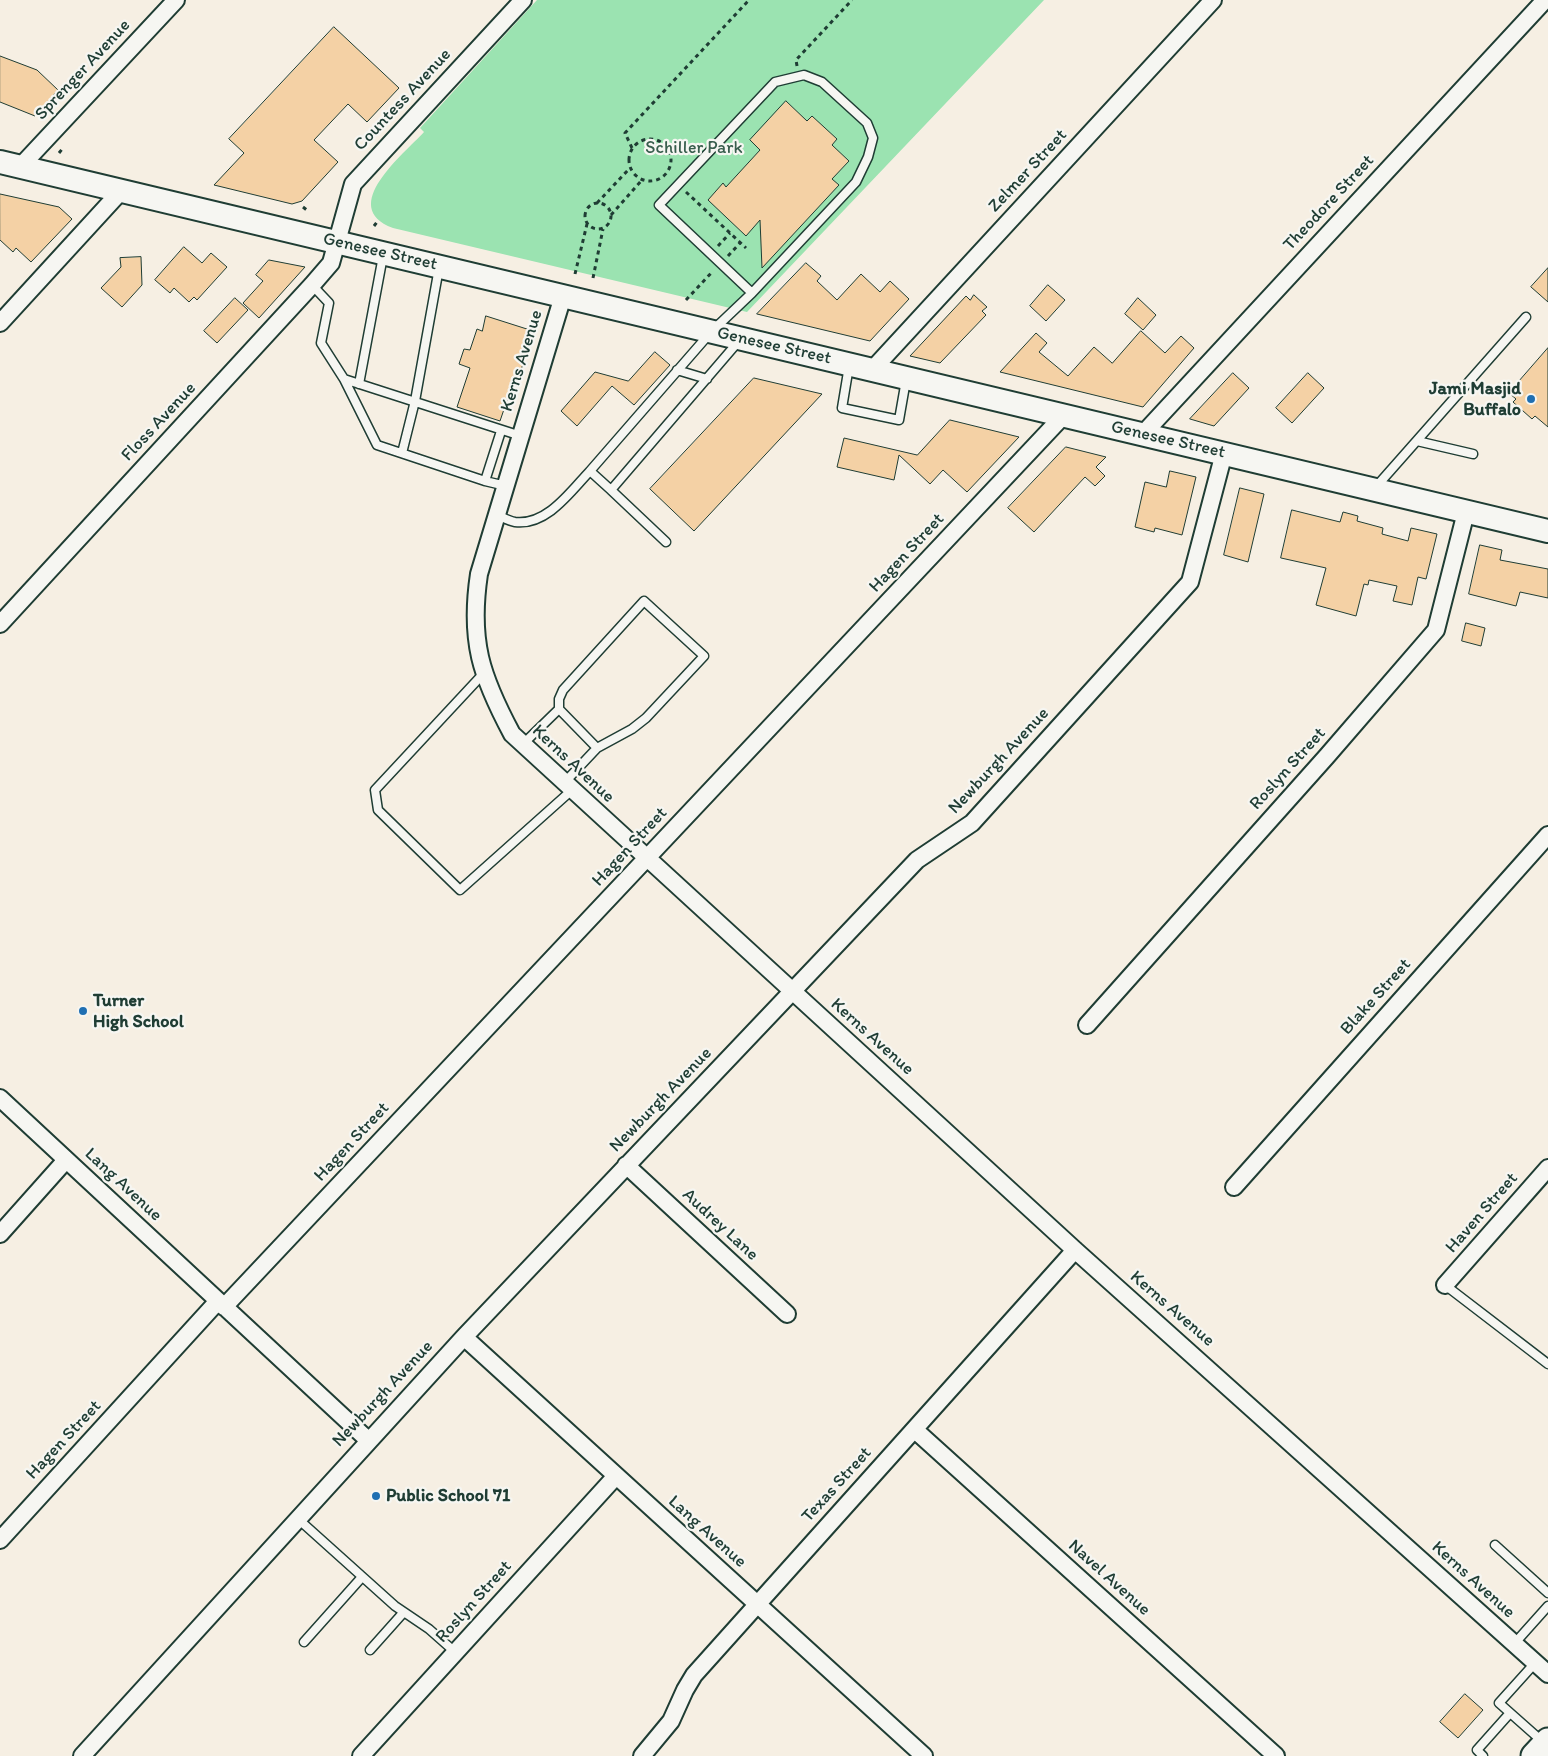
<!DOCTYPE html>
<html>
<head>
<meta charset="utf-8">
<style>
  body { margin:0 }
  canvas { display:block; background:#f6efe3 }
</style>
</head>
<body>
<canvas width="1548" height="1756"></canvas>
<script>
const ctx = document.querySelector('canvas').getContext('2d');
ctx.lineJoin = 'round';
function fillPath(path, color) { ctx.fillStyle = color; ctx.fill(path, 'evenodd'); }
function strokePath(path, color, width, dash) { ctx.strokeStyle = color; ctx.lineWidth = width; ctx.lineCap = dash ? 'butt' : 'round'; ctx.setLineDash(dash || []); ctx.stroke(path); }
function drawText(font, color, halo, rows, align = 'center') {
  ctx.font = font + ' Itim,sans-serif'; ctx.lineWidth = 4.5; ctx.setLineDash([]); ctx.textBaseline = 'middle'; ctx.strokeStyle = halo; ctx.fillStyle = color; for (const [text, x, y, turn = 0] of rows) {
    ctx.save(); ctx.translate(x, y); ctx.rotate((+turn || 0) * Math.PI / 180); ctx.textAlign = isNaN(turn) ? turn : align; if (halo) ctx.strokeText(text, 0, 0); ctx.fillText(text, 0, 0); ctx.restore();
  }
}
fillPath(new Path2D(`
  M537,0h507l-297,312 -354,-84c-56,-21 11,-74 31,-96l-4,-4z`), '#9be3b1');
const building = new Path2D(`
  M334,27l65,61 -32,34 -19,-18 -34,36 24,22 -36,39 -10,3 -78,-19 30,-32 -15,-14z
  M0,56l37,14 21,20 -23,26 -35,-14z
  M786,101l21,20 5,-5 25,23 -5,6 17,16 -17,18 7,6 -77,83 -2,-48 -14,16 -38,-36 15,-17 3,4 34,-37 -10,-10z
  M0,194l59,13 13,12 -41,43 -15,-14 -3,4 -13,-12z
  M184,247l18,16 9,-10 16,14 -30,33 -3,-3 -5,5 -15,-14 -4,5 -15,-13z
  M141,257l1,28 -20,22 -21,-19 20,-21 -1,-9z
  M269,260l36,7 -46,51 -16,-15 20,-22 -7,-6z
  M806,263l15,13 -4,5 20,19 24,-26 19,18 10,-11 19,18 -39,42 -113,-27z
  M1548,268v34l-17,-15z
  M1048,285l17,15 -19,21 -16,-15z
  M974,295l13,12 -5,4 4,4 -46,48 -30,-7 56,-60 4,4z
  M235,298l13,12 -31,33 -13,-12z
  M1138,298l18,17 -13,15 -18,-16z
  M486,316l44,14 -6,15 5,2 -13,37 -3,-1 -13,38 -43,-14 13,-39 -11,-4 5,-15 6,1 7,-21 5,2z
  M1141,331l24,22 16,-17 13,12 -51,59 -143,-35 36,-39 11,10 -8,9 29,24 26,-29 18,16z
  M1548,348v79l-13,-11 -3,3 -19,-17 3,-3 -7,-6z
  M655,352l15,13 -36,40 -22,-19 -35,40 -16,-15 34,-39 33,9z
  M1233,373l16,15 -35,38 -24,-7z
  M1308,373l16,15 -32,35 -16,-15z
  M754,378l68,16 -128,137 -44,-42z
  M950,420l69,17 -52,55 -24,-22 -13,14 -31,-29 -5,25 -57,-13 7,-29 73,17z
  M1066,447l40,10 -10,10 9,9 -10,10 -10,-9 -51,55 -26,-24z
  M1170,471l26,6 -14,58 -27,-7 -1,4 -19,-5 10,-45 21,5z
  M1240,488l24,6 -16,68 -24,-7z
  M1292,510l48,12 3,-10 15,4 -1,5 26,7 -1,6 26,7 3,-13 26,6 -11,45 -8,-2 -6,28 -19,-4 4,-15 -28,-6 -1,5 -4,-1 -8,32 -40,-11 10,-37 -45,-10z
  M1480,545l22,5 -2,10 48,9v29l-28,-6 -4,14 -47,-12z
  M1466,623l19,5 -4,18 -19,-5z
  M1465,1694l18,16 -25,28 -18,-16z`);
fillPath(building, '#f4d1a5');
strokePath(building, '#1f3d34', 1);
const lane = new Path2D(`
  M312,285l17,18 -8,40 23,36 177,57
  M849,366l-7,42 57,12 7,-40
  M677,370l30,9
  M344,379l33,66 108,36 16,-50
  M359,384l24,-128
  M1417,441l56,13
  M402,453l13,-52 24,-133
  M485,481l21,5
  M1375,488l151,-171
  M611,490l-21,-19 121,-139 41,-39 104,-111 12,-25 5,-19 -6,-15 -45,-41 -18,-7 -29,7 -116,123 93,88
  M497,515c5,2 12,6 18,7 32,4 56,-31 75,-51
  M666,542l-55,-52 127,-148
  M483,674l-108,116 3,20 82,80 112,-100
  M522,745l37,-36
  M564,783l33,-35 35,-19 14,-11 58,-62 -60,-55 -81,89 -4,9v10l38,39
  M1445,1285l103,79
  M297,1518l98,88 34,23 26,23
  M1495,1545l53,48
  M304,1642l58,-65
  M1514,1644l34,-38
  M370,1650l33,-37
  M1535,1663l-36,40 44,39
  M1483,1756l-6,-6 33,-37`);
const street = new Path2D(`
  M20,167l156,-167
  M563,296l-84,278c-10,67 2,102 33,160l563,516 473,424
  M0,323l121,-132
  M872,370l341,-370
  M1143,434l402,-434
  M0,624l312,-339 19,-22 22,-79 170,-184
  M1087,1025l240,-269 109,-126 30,-118
  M0,1098l368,342
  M626,1165l161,149
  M1234,1187l314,-352
  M0,1234l66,-74
  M1445,1285l103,-117
  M224,1307l840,-892
  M464,1337l460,419
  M915,1430l361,326
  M0,1540l218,-239
  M82,1756l382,-419 453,-477 55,-37 218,-241 34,-129
  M361,1756l255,-280
  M642,1756l29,-35 14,-31 9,-15 381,-425`);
const secondary = new Path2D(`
  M0,162l1548,369`);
const primary = new Path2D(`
  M1534,1756l14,-15`);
strokePath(lane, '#1f3d34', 11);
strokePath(street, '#1f3d34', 20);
strokePath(secondary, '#1f3d34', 26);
strokePath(primary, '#1f3d34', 29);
strokePath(new Path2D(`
  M797,66l-1,-6 56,-60
  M629 160a21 21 0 1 1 42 0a21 21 0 1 1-42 0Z
  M632,148l-7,-15 124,-133
  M59,153l4,-5
  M686,192l60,56
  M585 216a13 13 0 1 1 26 0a13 13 0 1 1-26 0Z
  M597,203l33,-35
  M303,207l5,4
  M611,215l31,-35
  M374,226l3,-4
  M718,246l12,-13
  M728,256l12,-13
  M575,274l12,-50
  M593,278l10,-49
  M686,300l27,-29`), '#1f3d34', 3, [4, 4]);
strokePath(lane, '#f6f6f2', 8);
strokePath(street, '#f6f6f2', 16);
strokePath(secondary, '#f6f6f2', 22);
strokePath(primary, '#f6f6f2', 25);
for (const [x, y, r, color] of [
  [1531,399,5,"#1f6fb2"],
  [83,1011,5,"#1f6fb2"],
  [376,1496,5,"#1f6fb2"]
]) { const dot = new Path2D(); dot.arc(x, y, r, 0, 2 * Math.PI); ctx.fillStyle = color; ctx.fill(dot); strokePath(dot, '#f6f6f2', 2); }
drawText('18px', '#1f3d34', '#f6f6f2', [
  ["Sprenger Avenue",83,70,-47],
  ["Countess Avenue",403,100,-47],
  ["Zelmer Street",1028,171,-47],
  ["Theodore Street",1329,203,-47],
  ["Genesee Street",380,252,13],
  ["Genesee Street",774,346,13],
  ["Kerns Avenue",522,361,-73],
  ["Floss Avenue",159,422,-47],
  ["Genesee Street",1168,440,13],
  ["Hagen Street",907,553,-47],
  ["Newburgh Avenue",999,761,-47],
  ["Kerns Avenue",573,764,43],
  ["Roslyn Street",1288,769,-48],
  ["Hagen Street",630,847,-47],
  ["Blake Street",1376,997,-48],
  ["Kerns Avenue",872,1037,42],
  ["Newburgh Avenue",661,1100,-46],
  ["Hagen Street",352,1142,-47],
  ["Lang Avenue",123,1185,43],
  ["Haven Street",1482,1213,-49],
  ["Audrey Lane",720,1225,43],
  ["Kerns Avenue",1172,1309,41],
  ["Newburgh Avenue",383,1394,-47],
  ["Hagen Street",64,1440,-47],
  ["Texas Street",837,1485,-48],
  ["Lang Avenue",707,1532,42],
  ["Navel Avenue",1109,1578,42],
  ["Kerns Avenue",1473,1580,42],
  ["Roslyn Street",474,1602,-48]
]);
drawText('18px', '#385e4d', '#f6f6f2', [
  ["Schiller Park",694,148]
]);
drawText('bold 18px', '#1f3d34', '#f6f6f2', [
  ["Jami Masjid",1521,389,"right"],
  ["Buffalo",1521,410,"right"],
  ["Turner",93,1001],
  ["High School",93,1022],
  ["Public School 71",386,1496]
], 'left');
</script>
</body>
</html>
